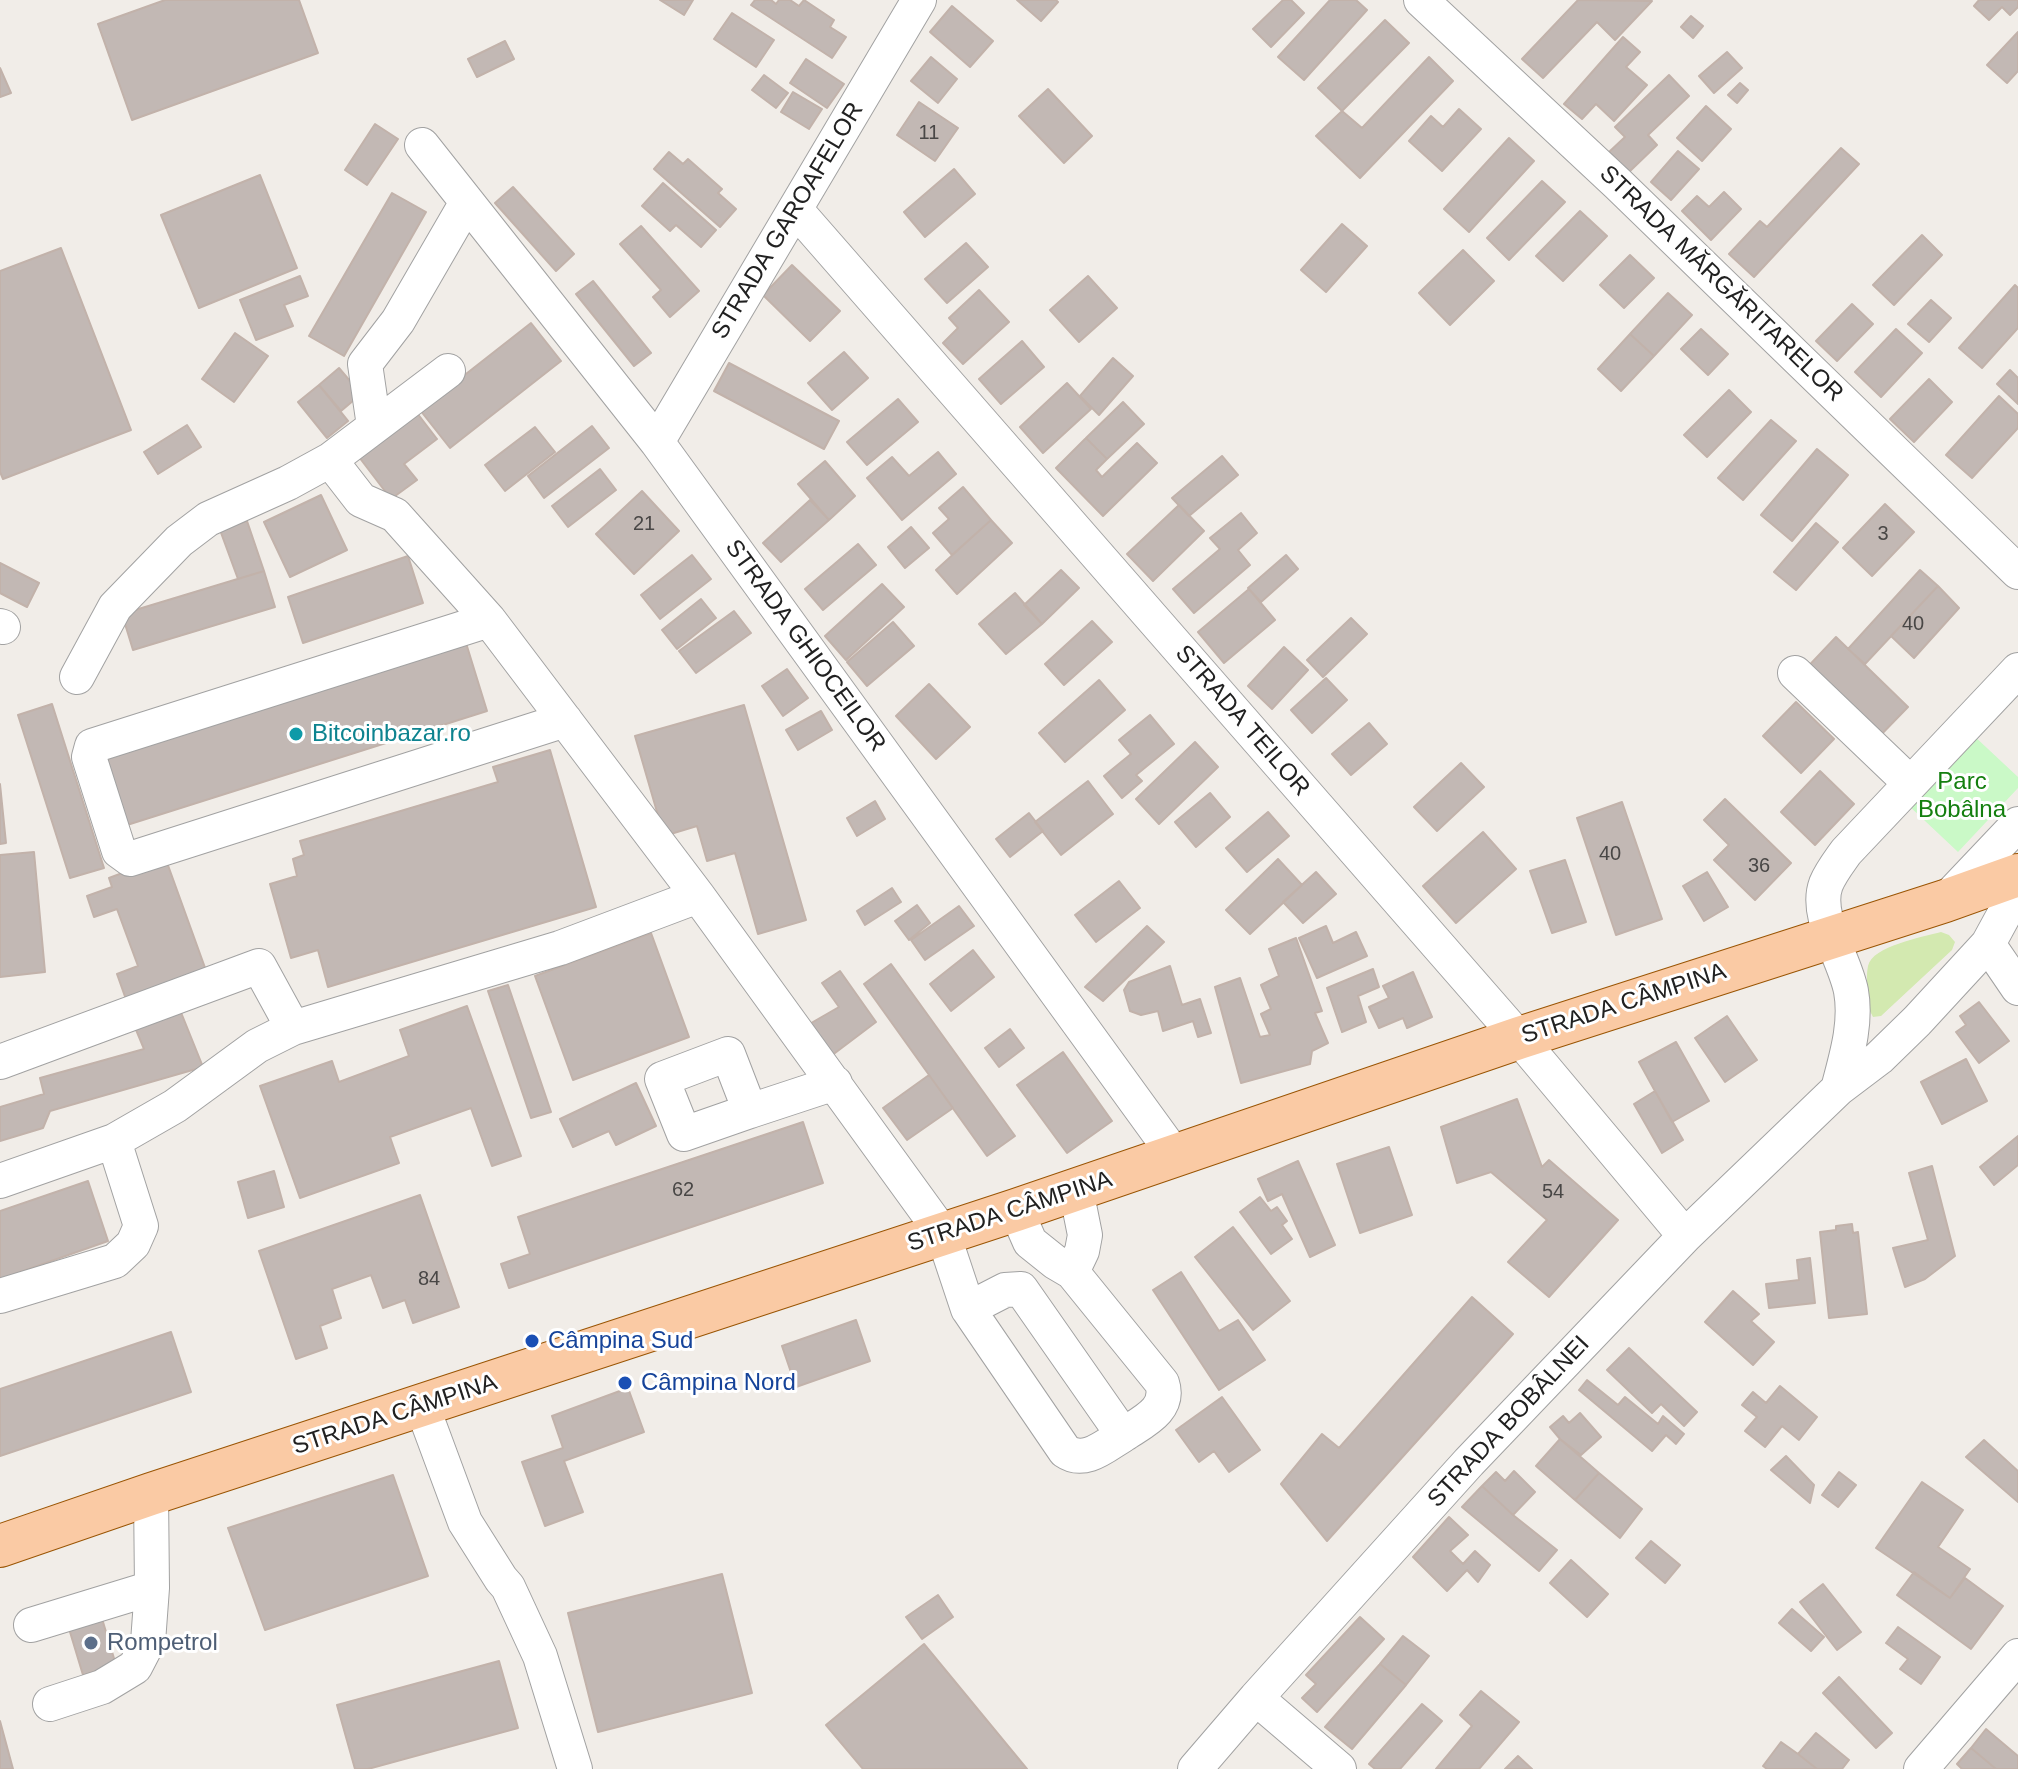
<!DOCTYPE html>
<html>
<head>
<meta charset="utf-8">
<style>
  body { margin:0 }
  canvas { display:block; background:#f1ede8 }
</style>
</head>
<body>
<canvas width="2018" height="1769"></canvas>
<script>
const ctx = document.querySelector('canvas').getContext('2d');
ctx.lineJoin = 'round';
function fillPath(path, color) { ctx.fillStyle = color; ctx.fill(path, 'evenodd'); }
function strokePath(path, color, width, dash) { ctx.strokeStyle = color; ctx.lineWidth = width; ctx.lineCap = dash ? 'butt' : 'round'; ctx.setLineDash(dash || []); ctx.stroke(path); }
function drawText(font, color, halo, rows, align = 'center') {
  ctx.font = font + ' Helvetica,sans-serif'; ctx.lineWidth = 6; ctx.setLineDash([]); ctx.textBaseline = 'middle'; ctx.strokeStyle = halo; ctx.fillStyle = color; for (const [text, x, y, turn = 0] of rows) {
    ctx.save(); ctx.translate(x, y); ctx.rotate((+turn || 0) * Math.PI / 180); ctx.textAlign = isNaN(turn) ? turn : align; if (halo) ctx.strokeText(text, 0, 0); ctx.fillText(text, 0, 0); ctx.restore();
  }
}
fillPath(new Path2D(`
  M1941,932l8,3 6,7 -3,8 -71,66 -8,1 -3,-6c-1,-14 -5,-31 -2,-45 4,-20 55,-29 73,-34z`), '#d3e9b0');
fillPath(new Path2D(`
  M1972,734l46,43v11l-60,64 -51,-48z`), '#caf9c7');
const building = new Path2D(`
  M165,0h134l19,53 -186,67 -34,-96z
  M660,0h33l-9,15z
  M755,0h16l5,4 3,-4h11l9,6 5,-6 30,20 -4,7 16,10 -14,21 -81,-53z
  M1017,0h39l2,2 -17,19z
  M1283,0h8l13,13 -33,34 -18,-18z
  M1330,0h26l11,10 -63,70 -26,-23z
  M1578,0l74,1 -37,39 -18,-18 -54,56 -21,-19z
  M1979,0h39v7l-8,8 -8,-8 -13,13 -15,-14z
  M952,6l41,35 -23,26 -40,-35z
  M732,13l42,27 -18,27 -42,-28z
  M1691,16l12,10 -10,12 -12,-11z
  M1385,20l24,23 -67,68 -24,-23z
  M2018,32v39l-11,12 -20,-18z
  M1623,37l17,15 -14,15 21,18 -33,36 -18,-17 -14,15 -18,-15z
  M505,41l9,18 -37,18 -9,-18z
  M1727,52l15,16 -28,25 -15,-17z
  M931,57l26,22 -19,24 -27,-22z
  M1429,57l24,24 -93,97 -44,-42 26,-25 20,17z
  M806,59l38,25 -17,24 -37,-25z
  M0,68l11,25 -11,4z
  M764,75l24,18 -12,15 -24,-18z
  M1669,75l20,21 -41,39 9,10 -28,27 -20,-20 16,-15 -10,-10z
  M1740,83l8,7 -11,13 -9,-8z
  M1048,89l44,47 -28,27 -45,-47z
  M793,92l29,17 -13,20 -28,-17z
  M919,102l39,26 -23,33 -38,-26z
  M1706,106l25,23 -29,32 -25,-23z
  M1459,109l22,20 -39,42 -33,-30 22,-25 12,11z
  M375,124l23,15 -31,46 -22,-15z
  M1509,138l25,23 -65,71 -25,-23z
  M1841,148l18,16 -105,113 -25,-23 31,-33 7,6z
  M1678,151l21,18 -28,31 -20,-18z
  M669,152l14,12 5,-5 34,30 -4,4 18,16 -16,18 -66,-58z
  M954,169l21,25 -50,43 -21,-25z
  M260,175l37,93 -98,40 -38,-93z
  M1542,181l23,21 -56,58 -22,-22z
  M663,183l53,47 -15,17 -25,-22 -6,6 -28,-25z
  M513,187l61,67 -18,17 -61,-68z
  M1724,192l17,17 -30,31 -29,-29 15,-15 12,11z
  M392,193l34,19 -82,144 -35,-20z
  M1580,211l27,25 -44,45 -27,-25z
  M1342,224l25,22 -41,46 -25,-22z
  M641,226l58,65 -29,26 -17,-20 8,-7 -41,-46z
  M1922,235l20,20 -48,50 -21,-20z
  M966,243l22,24 -41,36 -22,-24z
  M61,248l70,182 -128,49 -3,-7v-201z
  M1463,250l31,31 -44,44 -31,-32z
  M1630,255l24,23 -30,30 -24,-23z
  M792,265l48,46 -30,30 -47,-46z
  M300,276l8,20 -24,9 9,21 -37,14 -16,-40z
  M1088,276l29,32 -38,34 -29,-32z
  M593,281l58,72 -17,13 -58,-72z
  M2015,285l3,3v40l-36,40 -23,-20z
  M979,290l30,32 -46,42 -20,-21 15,-15 -9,-10z
  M1668,293l24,22 -38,41 -24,-22z
  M1931,300l20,18 -22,24 -21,-18z
  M1852,304l21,20 -36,37 -21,-20z
  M531,323l30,38 -111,87 -30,-38z
  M1701,329l27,25 -20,21 -27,-26z
  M1896,329l26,24 -41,44 -26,-25z
  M235,333l33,23 -34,46 -32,-23z
  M1630,334l24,22 -33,35 -23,-22z
  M1022,341l22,26 -43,37 -22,-25z
  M844,352l24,26 -36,32 -24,-27z
  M1113,358l20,18 -34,39 -19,-19z
  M729,363l110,58 -15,28 -110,-58z
  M339,368l22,26 -20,17 -22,-26z
  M2010,370l8,8v26l-21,-20z
  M1929,379l23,23 -38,40 -24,-23z
  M1067,383l24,26 -48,44 -23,-26z
  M319,385l29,36 -21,17 -29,-36z
  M1729,390l22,22 -44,45 -23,-22z
  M1999,396l19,18v14l-46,50 -26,-23z
  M898,399l20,23 -51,43 -20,-23z
  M1123,402l21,22 -37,35 -21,-21z
  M417,413l20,26 -33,25 13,16 -26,19 -32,-42z
  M1771,420l25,21 -53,59 -25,-22z
  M187,425l14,22 -43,27 -14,-22z
  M592,426l17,22 -65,50 -16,-22z
  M535,427l20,25 -50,39 -20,-26z
  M1086,438l21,21 -11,11 6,7 35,-34 20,20 -54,53 -47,-48z
  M1817,449l31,26 -56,66 -31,-26z
  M938,452l18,22 -54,46 -35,-42 25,-21 17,19z
  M1222,456l16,19 -49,41 -17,-18z
  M825,461l30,35 -26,24 -31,-36z
  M600,469l16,21 -48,37 -16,-21z
  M963,487l28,33 -39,35 -19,-22 16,-14 -10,-11z
  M642,491l37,40 -45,43 -38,-40z
  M321,495l26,55 -57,27 -26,-55z
  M810,500l19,20 -48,42 -18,-19z
  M1885,504l29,28 -42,44 -29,-28z
  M1179,505l25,26 -51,50 -26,-27z
  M1241,513l16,20 -19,17 12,15 -56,48 -21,-24 47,-40 -10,-11z
  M991,520l21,23 -55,51 -21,-24z
  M247,521l17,50 -26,8 -18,-49z
  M1816,523l22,19 -42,48 -22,-18z
  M911,527l18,21 -24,20 -17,-21z
  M858,544l18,21 -53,45 -18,-21z
  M692,555l19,24 -51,40 -19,-24z
  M1286,555l12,14 -37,33 -13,-14z
  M408,556l15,47 -120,40 -15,-46z
  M0,563l39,20 -12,24 -27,-14z
  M1061,570l18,18 -37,36 -18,-19z
  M1920,570l18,16 -73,78 -17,-15z
  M264,571l11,36 -142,43 -11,-36z
  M882,584l22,23 -58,53 -21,-24z
  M1938,586l21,22 -45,50 -23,-22z
  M1249,589l26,31 -51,43 -26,-31z
  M1015,593l27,31 -36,30 -27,-30z
  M701,599l15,19 -39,31 -15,-19z
  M734,611l17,22 -55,40 -17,-22z
  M1351,618l16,16 -44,43 -16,-17z
  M1092,621l20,21 -48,43 -19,-21z
  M893,622l21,24 -47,40 -20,-24z
  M1836,637l72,70 -36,37 -72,-69z
  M466,643l21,68 -360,114 -21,-68z
  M1284,647l24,23 -36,39 -24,-23z
  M787,669l21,29 -25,18 -21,-30z
  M1326,678l21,22 -35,33 -21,-23z
  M1099,680l26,30 -60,52 -26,-29z
  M929,684l41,43 -34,32 -40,-43z
  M1796,702l38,37 -33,34 -38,-37z
  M52,704l52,164 -34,10 -52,-163z
  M744,705l62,215 -48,14 -23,-81 -28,8 -10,-35 -33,10 -29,-100z
  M821,711l11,19 -34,20 -12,-20z
  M1150,715l24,29 -38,31 6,6 -20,17 -18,-22 27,-22 -12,-14z
  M1369,723l18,21 -36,31 -19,-21z
  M1195,742l23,25 -59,57 -23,-25z
  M550,750l46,157 -268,80 -10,-37 -27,8 -21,-74 27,-8 -4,-17 11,-4 -4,-14 198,-59 -5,-15z
  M1461,763l23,24 -47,44 -23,-24z
  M1820,771l34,33 -39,41 -34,-33z
  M1088,781l25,33 -52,41 -26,-33z
  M0,784l6,59 -6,1z
  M1210,793l20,24 -34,30 -21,-25z
  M1725,799l66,64 -36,37 -41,-40 15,-15 -25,-25z
  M875,801l10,18 -28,17 -10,-18z
  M1622,802l40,117 -46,16 -39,-117z
  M1268,812l21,24 -42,36 -21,-24z
  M1029,813l14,18 -33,26 -14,-18z
  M1483,832l33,37 -60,54 -33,-37z
  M34,852l11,120 -45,5v-122z
  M165,857l43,119 -80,29 -11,-31 21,-8 -21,-57 -23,8 -7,-21 25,-9 -3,-9z
  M1278,859l24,26 -52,49 -24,-24z
  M1565,860l21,62 -34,11 -22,-62z
  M1316,872l20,22 -33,29 -20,-21z
  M1707,872l21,35 -24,14 -21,-35z
  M1119,881l21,27 -44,34 -21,-27z
  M892,888l9,14 -36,23 -8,-14z
  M917,905l13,18 -21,17 -14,-19z
  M959,906l15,20 -49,34 -14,-20z
  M1147,926l17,16 -61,59 -18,-14z
  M1326,926l7,17 23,-11 11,24 -50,22 -18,-40z
  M651,933l38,104 -116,43 -38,-104z
  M1296,938l26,73 -7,2 13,30 -16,8 -2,13 -69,19 -26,-96 25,-9 20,59 10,-2 -9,-21 10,-5 -10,-24 18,-9 -10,-27z
  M973,950l21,27 -43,34 -21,-27z
  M891,964l124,172 -28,20 -123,-172z
  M1170,966l12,39 18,-6 11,34 -13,4 -5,-16 -30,10 -5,-20 -17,4 -11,-4 -6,-21 5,-8z
  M1373,969l6,18 -21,9 8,26 -24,10 -15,-44z
  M840,971l36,51 -45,34 -25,-30 33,-19 -17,-24z
  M1413,972l19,45 -25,11 -4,-10 -24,10 -10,-21 20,-9 -6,-12z
  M508,985l43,127 -20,6 -43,-127z
  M1979,1002l30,39 -30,22 -23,-31 10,-7 -6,-9z
  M178,1005l25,62 -153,44 -7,17 -43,13v-34l44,-13 -4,-16 104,-29 -12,-29z
  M467,1006l54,150 -29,10 -21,-58 -81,29 9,26 -99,35 -40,-112 72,-25 7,21 70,-26 -9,-26z
  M1727,1016l30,44 -32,22 -30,-44z
  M1010,1029l14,19 -25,19 -14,-19z
  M1676,1042l33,59 -37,21 -33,-60z
  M1063,1052l49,69 -45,32 -50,-68z
  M1966,1059l21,42 -45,23 -21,-42z
  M929,1075l24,33 -46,32 -24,-32z
  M636,1083l20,43 -40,19 -7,-14 -36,16 -13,-28z
  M1655,1091l28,49 -21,13 -28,-49z
  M1517,1099l25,68 7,-7 69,60 -69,77 -41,-35 39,-42 -56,-48 -34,11 -16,-56z
  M803,1122l20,61 -314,105 -8,-24 29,-10 -12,-37z
  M2018,1136v29l-24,20 -14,-18z
  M1389,1147l23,68 -52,18 -23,-69z
  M1298,1161l37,84 -25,12 -28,-63 -14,7 -10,-22z
  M1932,1166l23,90 -30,23 -20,8 -12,-39 35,-8 -19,-67z
  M274,1171l10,36 -36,11 -10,-36z
  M88,1181l20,60 -108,38v-68z
  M420,1195l39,112 -46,16 -8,-23 -22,8 -12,-33 -39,14 9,29 -21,8 7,22 -31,11 -37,-108z
  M1260,1197l11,14 6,-4 10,14 -5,4 10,14 -21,15 -31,-42z
  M1852,1224l1,9 5,-1 9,82 -38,4 -9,-86 16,-2v-4z
  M1233,1227l57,74 -37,29 -58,-73z
  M1810,1258l5,45 -46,5 -3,-24 33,-4 -2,-20z
  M1181,1272l38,59 19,-11 27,40 -46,30 -66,-100z
  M1733,1291l26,23 -8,7 23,21 -21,23 -48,-43z
  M1472,1297l41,37 -186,207 -46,-57 41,-50 17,14z
  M856,1320l14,41 -74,26 -14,-41z
  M171,1332l20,60 -191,64v-67z
  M1629,1348l68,64 -13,14 -23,-22 -9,9 -45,-43z
  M1587,1380l31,25 7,-8 33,27 5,-8 21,18 -8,10 -10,-9 -14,16 -73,-61z
  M1780,1386l37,31 -18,23 -17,-14 -17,21 -20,-16 12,-14 -15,-12 11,-13 13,11z
  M628,1388l16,44 -80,29 19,51 -38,14 -23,-64 41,-14 -11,-32z
  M1222,1397l38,53 -31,22 -15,-21 -15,11 -23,-32z
  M1580,1413l21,24 -20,18 -21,-16 -10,-12 13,-11 6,7z
  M1560,1439l39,34 -24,27 -39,-34z
  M1984,1440l34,31v31l-52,-45z
  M1786,1456l28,29 -4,18 -39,-33z
  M1514,1471l21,21 -22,23 -31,-29 14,-14 9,9z
  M1839,1472l17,13 -18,22 -16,-12z
  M1599,1473l43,36 -22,29 -45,-38z
  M393,1475l35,101 -163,54 -37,-102z
  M1922,1482l41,28 -25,37 32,22 -20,29 -74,-50z
  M1482,1486l31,29 44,35 -18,21 -77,-64z
  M1449,1517l19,18 -18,16 13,13 12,-13 15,14 -12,17 -11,-12 -20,21 -34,-34z
  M1651,1541l29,24 -15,18 -29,-25z
  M1571,1560l37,34 -21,23 -37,-34z
  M1914,1572l36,26 15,-20 38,28 -32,43 -74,-54z
  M722,1574l30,119 -154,39 -30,-119z
  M1823,1584l38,48 -24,18 -37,-48z
  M938,1595l15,22 -31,22 -16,-22z
  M1792,1609l32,28 -13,14 -32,-28z
  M100,1612l16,53 -33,10 -16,-53z
  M1360,1617l24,22 -67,73 -15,-14 14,-14 -10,-9z
  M1898,1627l42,30 -19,27 -21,-15 8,-10 -22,-16z
  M1403,1636l26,20 -23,29 -26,-21z
  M924,1644l103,125h-164l-37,-44z
  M499,1661l19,67 -150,41h-13l-18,-64z
  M1380,1664l26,21 -54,64 -27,-22z
  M1839,1677l53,56 -16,15 -53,-55z
  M1481,1691l38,31 -40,47h-43l36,-43 -12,-11z
  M1422,1704l20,17 -42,48h-25l-6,-5z
  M0,1721l13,48h-13z
  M1986,1729l32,27v13h-22l-25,-21z
  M1816,1733l33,27 -7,9h-25l-19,-15z
  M1781,1742l17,12 19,15h-50l-4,-3z
  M1971,1748l25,21h-34l-5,-5z
  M1518,1756l14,13h-27z`);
fillPath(building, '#c2b8b4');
strokePath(building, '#c2b2aa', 2);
const minor = new Path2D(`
  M1421,0l197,184 400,388
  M422,145l235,297 519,715
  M795,209l724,829 166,198
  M374,426l-9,-62 33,-43 69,-119
  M657,442l262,-442
  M330,460l31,40 34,15 94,105 209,276 245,338 25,75 37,-19 16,-1 102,146c19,-13 48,-25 39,-52l-90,-111 -17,-10 -25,-20 -14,-32
  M489,620l-397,126 -3,11 30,94 11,8 435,-139
  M0,626l3,1
  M1795,673l115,110
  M77,677l38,-70 64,-66 29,-22 80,-36 42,-23 118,-89
  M1945,901l73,-77
  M1988,944l30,44
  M0,1062l259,-96 34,62
  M1838,1089c8,-31 19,-65 13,-98 -6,-32 -37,-75 -25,-107 5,-12 13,-22 20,-32l172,-182
  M750,1111l-66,23 -22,-55 66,-25 22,57 85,-28
  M0,1181l114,-40 61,-35 82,-60 36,-18 267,-80 138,-52
  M1072,1272l10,-21 3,-16 -9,-45
  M0,1296l115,-35 18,-17 8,-18 -27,-85
  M968,1309l97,142c20,14 41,-6 58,-16
  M422,1406l43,116 36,57 7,8 32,69 35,113
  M31,1625l121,-37
  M1256,1698l83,71
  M50,1704l52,-17 33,-20 13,-25 4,-54 -1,-94
  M1195,1769l61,-71 213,-236 216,-226 153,-147 41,-31 38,-37 71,-77 30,-55
  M1921,1769l97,-113`);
const major = new Path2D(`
  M0,1546l151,-52 865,-284 503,-172 426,-137 73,-26`);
strokePath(minor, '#a2a2a2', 36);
strokePath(major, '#9a5504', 44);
strokePath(minor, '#fff', 34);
strokePath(major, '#facaa4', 42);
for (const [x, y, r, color] of [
  [296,734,8,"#0f9aa8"],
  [532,1341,8,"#1a4fb4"],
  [625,1383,8,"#1a4fb4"],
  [91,1643,8,"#5c6f8a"]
]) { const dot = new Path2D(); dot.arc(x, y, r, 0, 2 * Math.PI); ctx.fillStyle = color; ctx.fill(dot); strokePath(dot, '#fff', 3); }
drawText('20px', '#494746', null, [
  ["11",929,133],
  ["21",644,524],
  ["3",1883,534],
  ["40",1913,624],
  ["40",1610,854],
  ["36",1759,866],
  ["62",683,1190],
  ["54",1553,1192],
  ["84",429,1279]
]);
drawText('24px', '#212121', '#fff', [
  ["STRADA GAROAFELOR",788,221,-59],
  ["STRADA MĂRGĂRITARELOR",1721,284,44],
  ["STRADA GHIOCEILOR",805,646,54],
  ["STRADA TEILOR",1242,721,49],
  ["STRADA CÂMPINA",1624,1004,-18],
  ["STRADA CÂMPINA",1010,1212,-18],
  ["STRADA CÂMPINA",395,1415,-18],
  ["STRADA BOBÂLNEI",1509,1422,-47]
]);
drawText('24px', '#0d838f', '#fff', [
  ["Bitcoinbazar.ro",312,734]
], 'left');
drawText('24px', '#147f0f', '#fff', [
  ["Parc",1962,782],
  ["Bobâlna",1962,810]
]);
drawText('24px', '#164399', '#fff', [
  ["Câmpina Sud",548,1341],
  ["Câmpina Nord",641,1383]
], 'left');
drawText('24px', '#4e5e75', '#fff', [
  ["Rompetrol",107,1643]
], 'left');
</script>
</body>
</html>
